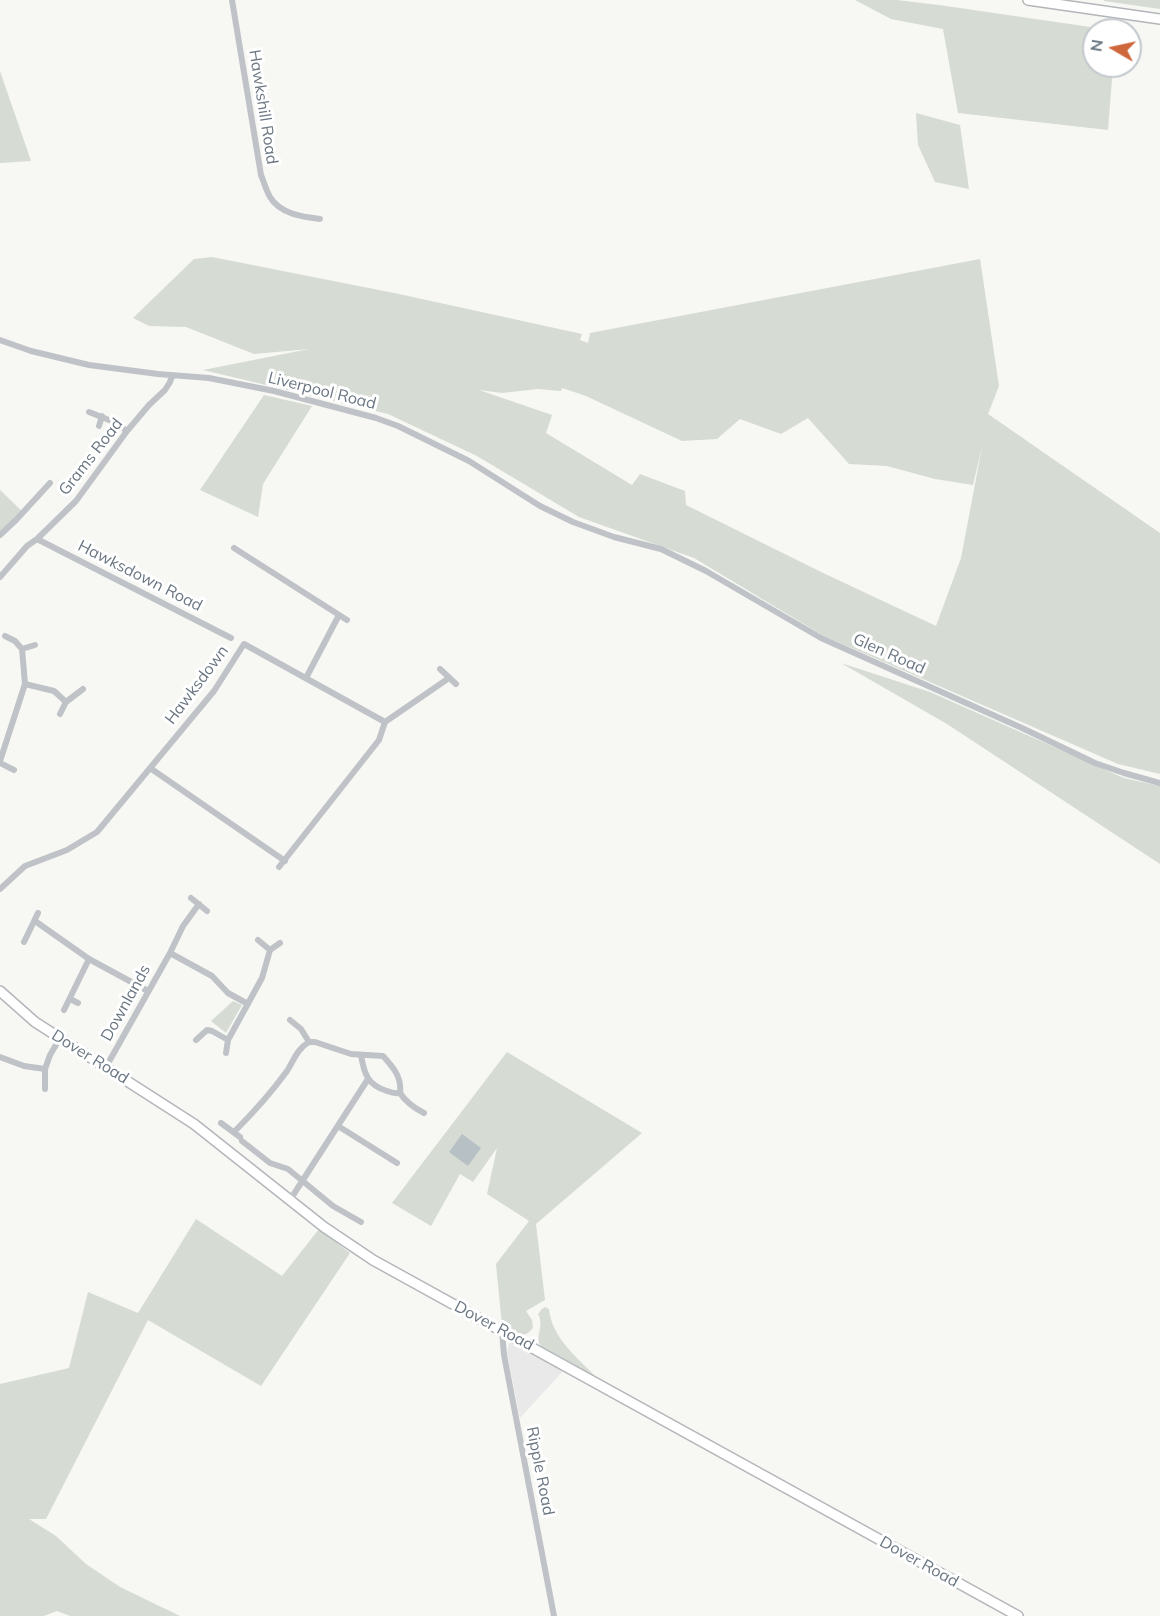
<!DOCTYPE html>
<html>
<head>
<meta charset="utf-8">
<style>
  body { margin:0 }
  #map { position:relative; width:1160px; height:1616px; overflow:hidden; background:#f7f7f4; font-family:Mulish,sans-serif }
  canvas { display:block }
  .north { position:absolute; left:1082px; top:18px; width:60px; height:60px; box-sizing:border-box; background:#fff; border:2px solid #c3c8cd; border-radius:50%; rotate:279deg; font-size:16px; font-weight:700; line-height:24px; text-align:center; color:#6a7682 }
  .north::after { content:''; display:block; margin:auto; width:21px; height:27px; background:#cf673c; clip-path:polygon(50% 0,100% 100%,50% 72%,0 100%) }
</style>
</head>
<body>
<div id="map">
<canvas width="1160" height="1616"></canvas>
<div class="north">N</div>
</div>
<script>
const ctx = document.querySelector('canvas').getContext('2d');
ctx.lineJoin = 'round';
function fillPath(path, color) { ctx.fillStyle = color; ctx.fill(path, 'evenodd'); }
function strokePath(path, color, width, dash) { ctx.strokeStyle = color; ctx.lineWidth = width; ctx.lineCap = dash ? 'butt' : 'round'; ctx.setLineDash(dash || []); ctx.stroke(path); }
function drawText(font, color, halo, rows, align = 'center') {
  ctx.font = font + ' Mulish,sans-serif'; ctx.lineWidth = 6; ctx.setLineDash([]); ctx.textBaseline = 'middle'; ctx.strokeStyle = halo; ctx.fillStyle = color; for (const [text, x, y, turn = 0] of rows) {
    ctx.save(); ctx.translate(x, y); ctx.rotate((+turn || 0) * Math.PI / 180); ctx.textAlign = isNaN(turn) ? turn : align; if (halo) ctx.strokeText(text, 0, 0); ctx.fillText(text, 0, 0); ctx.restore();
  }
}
fillPath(new Path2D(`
  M509,1342l54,29 -43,47 -13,-64z`), '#e8e9e8');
fillPath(new Path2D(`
  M855,0h42l42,5 172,25h-17v36h19l-5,64 -150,-17 -15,-84 -52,-10z
  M1104,0h56v9l-56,-8z
  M0,71l31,90 -31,2z
  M916,113l44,12 9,64 -34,-7 -17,-37z
  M212,257l187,37 183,40 -2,6 8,3 2,-10 390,-74 19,127 -11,28 172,119v241l-42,-10 -296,-129 -128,-77 -115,-41 -102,-61 -89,-42 -185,-44 106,-21 -55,5 -68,-27 -37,-1 -16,-8 61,-59zM562,388l24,8 96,45 35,-2 23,-20 41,15 27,-16 41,46 38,2 48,13 38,6 9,-38 -21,111 -25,68 -117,-55 -133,-66 -1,-14 -45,-17 -8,11 -86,-52 6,-18 -73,-25 23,3 36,-4 23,2z
  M264,395l48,11 -49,78 -5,33 -58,-27z
  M0,490l23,22 -23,23z
  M841,663l89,29 194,86 36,8v78l-213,-140z
  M233,1001l9,4 -16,28 -15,-12z
  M507,1052l135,81 -106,91 9,76 -19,11 6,9 1,7c-8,14 -19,6 -30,0l-1,-2 -6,-61 33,-43 -42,-27 10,-46 -24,34 -13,-8 -29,52 -39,-23z
  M196,1219l86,57 37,-47 31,24 -89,133 -113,-66 -102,199h-17l27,17 30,28 34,23 60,29h-110l-13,-5 -13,5h-44v-232l69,-16 19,-76 50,21z
  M545,1307l4,2c3,29 27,47 46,67l-54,-30c-7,-11 4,-18 -3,-32l4,-5z`), '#d6dbd4');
fillPath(new Path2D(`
  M462,1134l19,14 -13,18 -19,-14z`), '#b7c0c5');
const secondary = new Path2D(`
  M1028,0l132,19`);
const primary = new Path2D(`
  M0,991l35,31 159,102 130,103 49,33 645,356`);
strokePath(secondary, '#b2b6ba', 12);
strokePath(primary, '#b3b6ba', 12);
strokePath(new Path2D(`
  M232,0l29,175c3,7 5,15 9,22 10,17 33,20 50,22
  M0,340l31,11 58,14 69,9 51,4 65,13 102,27 22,8 71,35 71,45 33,16 41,15 47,12 45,22 115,67 201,90 73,35 29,10 36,10
  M89,412l25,10 13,9
  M99,426l3,-10
  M0,535l16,-15 34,-37
  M37,539l194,99
  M234,548l113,72
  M0,577l27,-31 10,-7 39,-38 51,-70 22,-26 16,-15 5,-8 2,-6
  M22,649l13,-4
  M440,669l16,15
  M306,678l33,-63
  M25,684l29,7 12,11
  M60,714l6,-12 17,-13
  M0,761l25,-77 -3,-35 -7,-8 -10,-5
  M0,763l14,7
  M150,768l135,93
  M279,867l100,-127 6,-18 64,-44
  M0,889l25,-23 42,-16 30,-18 117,-141 30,-47 141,78
  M191,898l16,13
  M35,921l54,38 59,32
  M258,940l12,10
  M24,942l14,-29
  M170,953l42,23 16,17 20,11
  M70,999l8,4
  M64,1010l25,-51
  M290,1020l11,9 8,13
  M196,1040l11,-10 5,1 16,9
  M226,1053l2,-13 34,-62 8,-28 10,-7
  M0,1057l24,9 21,3
  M106,1067l64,-114 13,-27 16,-22
  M45,1089v-20l5,-14 10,-17
  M400,1093c6,9 14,15 24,20
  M221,1123l19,14
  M338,1126l59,37
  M234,1132c19,-19 37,-39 53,-61 7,-11 10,-22 22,-29h6l36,12 32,2c10,11 19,21 17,37 -5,1 -8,0 -13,-2 -20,-6 -23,-18 -26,-36
  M242,1141l28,22 18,6 45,37 28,16
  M290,1200l78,-121
  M502,1331l2,24 50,261`), '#bfc2c6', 6);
strokePath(secondary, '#fff', 9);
strokePath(primary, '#fff', 9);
drawText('16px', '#6a7682', '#fff', [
  ["Hawkshill Road",263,107,81],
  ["Liverpool Road",322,391,14],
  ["Grams Road",91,457,-52],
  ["Hawksdown Road",140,576,27],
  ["Glen Road",889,654,24],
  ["Hawksdown",197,685,-53],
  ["Downlands",126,1003,-61],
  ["Dover Road",90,1057,32],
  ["Dover Road",494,1326,28],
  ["Ripple Road",540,1471,79],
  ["Dover Road",919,1562,29]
]);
</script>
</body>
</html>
